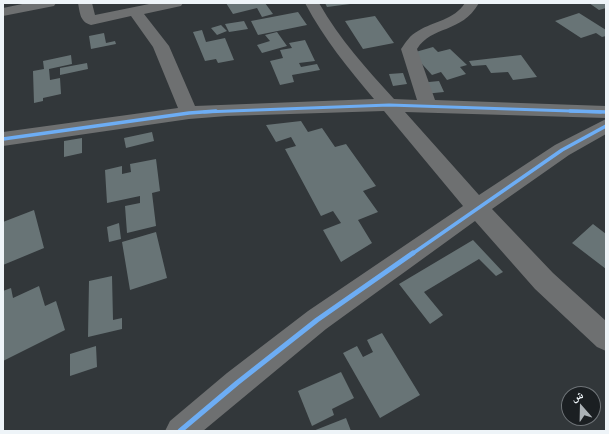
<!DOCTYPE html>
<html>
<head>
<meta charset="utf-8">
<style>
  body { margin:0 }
  #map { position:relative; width:609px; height:434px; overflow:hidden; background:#32373a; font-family:"Asap Condensed","Noto Naskh Arabic",sans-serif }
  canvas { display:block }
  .frame { position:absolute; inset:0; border:4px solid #eef4f8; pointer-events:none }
  .north { position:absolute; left:561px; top:386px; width:40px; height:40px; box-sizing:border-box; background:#1b1f22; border:1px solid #6f7478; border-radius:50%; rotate:340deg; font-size:11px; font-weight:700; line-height:16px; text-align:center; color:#eef4f8 }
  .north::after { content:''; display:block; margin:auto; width:14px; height:18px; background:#acb2b6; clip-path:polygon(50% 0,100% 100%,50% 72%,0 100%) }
</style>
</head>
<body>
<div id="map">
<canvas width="609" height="434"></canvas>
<div class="frame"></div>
<div class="north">ش</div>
</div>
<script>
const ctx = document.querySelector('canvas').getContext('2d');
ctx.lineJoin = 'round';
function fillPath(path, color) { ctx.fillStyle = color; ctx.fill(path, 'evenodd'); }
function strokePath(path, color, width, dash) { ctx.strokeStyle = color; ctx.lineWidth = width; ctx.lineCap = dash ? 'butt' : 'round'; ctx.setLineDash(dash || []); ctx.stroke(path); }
fillPath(new Path2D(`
  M226,3h39l8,11 -11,3 -5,-9 -24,6z
  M325,3h25v1l-23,3z
  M589,3h17v5l-7,2z
  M298,12l9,13 -49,10 -7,-14z
  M579,13l27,17v6l-4,1 -6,-4 -15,5 -26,-17z
  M375,16l19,27 -31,6 -18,-28z
  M244,21l4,8 -19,3 -4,-8z
  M221,25l6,6 -10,4 -6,-7z
  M202,30l4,12 19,-4 9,22 -16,3 -2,-4 -11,2 -12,-29z
  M277,32l10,14 -25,7 -5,-8 13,-4 -5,-6z
  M104,33l2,10 9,-2 1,3 -25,5 -2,-13z
  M305,40l10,21 -16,2 2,4 16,-3 3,6 -28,5 2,7 -14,3 -10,-24 13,-3 -3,-8 12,-2 -3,-5z
  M433,47l5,5 12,-3 17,16 -7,2 6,7 -19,6 -6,-8 -9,3 -20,-22z
  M71,55l1,9 -23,5 1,11 10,-2 1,16 -18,4v3l-9,2 -1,-32 11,-2 -1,-8z
  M521,55l16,22 -24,3 -5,-8 -17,1 -5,-8 -14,1 -3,-5z
  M87,63l1,6 -28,6v-7z
  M403,73l4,11 -14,2 -4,-12z
  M439,81l5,11 -20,2 -5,-11z
  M301,121l7,11 14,-4 13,19 11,-3 30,42 -13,5 15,21 -20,8 14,23 -31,19 -18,-32 18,-7 -8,-12 -12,5 -36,-67 11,-3 -5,-9 -15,5 -10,-17z
  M152,132l2,9 -28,7 -2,-10z
  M82,138v15l-18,4v-16z
  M156,159l4,32 -8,2 4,33 -29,7 -2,-27 15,-3v-7l-33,7 -2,-33 17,-4v8l9,-2 -1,-8z
  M34,210l10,38 -41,17v-43z
  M119,223l2,16 -12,3 -2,-15z
  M593,224l13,10v35l-34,-26z
  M156,232l11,46 -37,12 -8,-48z
  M473,240l30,32 -7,4 -17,-17 -55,33 19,23 -13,9 -31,-40z
  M112,276l1,44 9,-2v11l-34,8 1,-56z
  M39,286l6,20 11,-5 9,29 -62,31v-70l8,-3 2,10z
  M382,333l38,62 -40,23 -37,-65 14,-7 6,11 10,-5 -6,-12z
  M96,346l1,21 -27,9v-22z
  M341,372l13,26 -22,11 2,6 -22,11 -14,-35z
  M346,418l5,13h-38z`), '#687476');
fillPath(new Path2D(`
  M27,3h29l-2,3 -51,10v-8z
  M78,3h14l3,12 59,-12h29l-2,3 -37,8 25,32 26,60 179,-7c-26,-31 -50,-60 -69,-96h14c21,37 47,65 75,96l23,1 -16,-51c5,-7 9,-14 17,-18 16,-10 36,-11 47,-28h14c-18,31 -47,22 -62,46l18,51 171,6v12l-201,-6 74,83 76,-50 51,-26v15l-37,21 -77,54 61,64 53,48v30l-9,-4 -62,-58 -60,-68 -149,108 -123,102h-38l5,-10 57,-48 81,-62 155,-105 -79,-95 -157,5 -38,3 -186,27v-14l175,-24 -25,-61 -22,-31 -40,9c-11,-3 -11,-12 -13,-22z`), '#6e7071');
strokePath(new Path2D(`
  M204,112l185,-7 212,7`), '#6dadf4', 3);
strokePath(new Path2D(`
  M570,111l36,1
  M3,139l186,-26 27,-2
  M412,254l150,-104 44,-24`), '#6dadf4', 3.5);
strokePath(new Path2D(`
  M180,431l57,-48 80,-63 96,-67`), '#6dadf4', 5);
</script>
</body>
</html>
